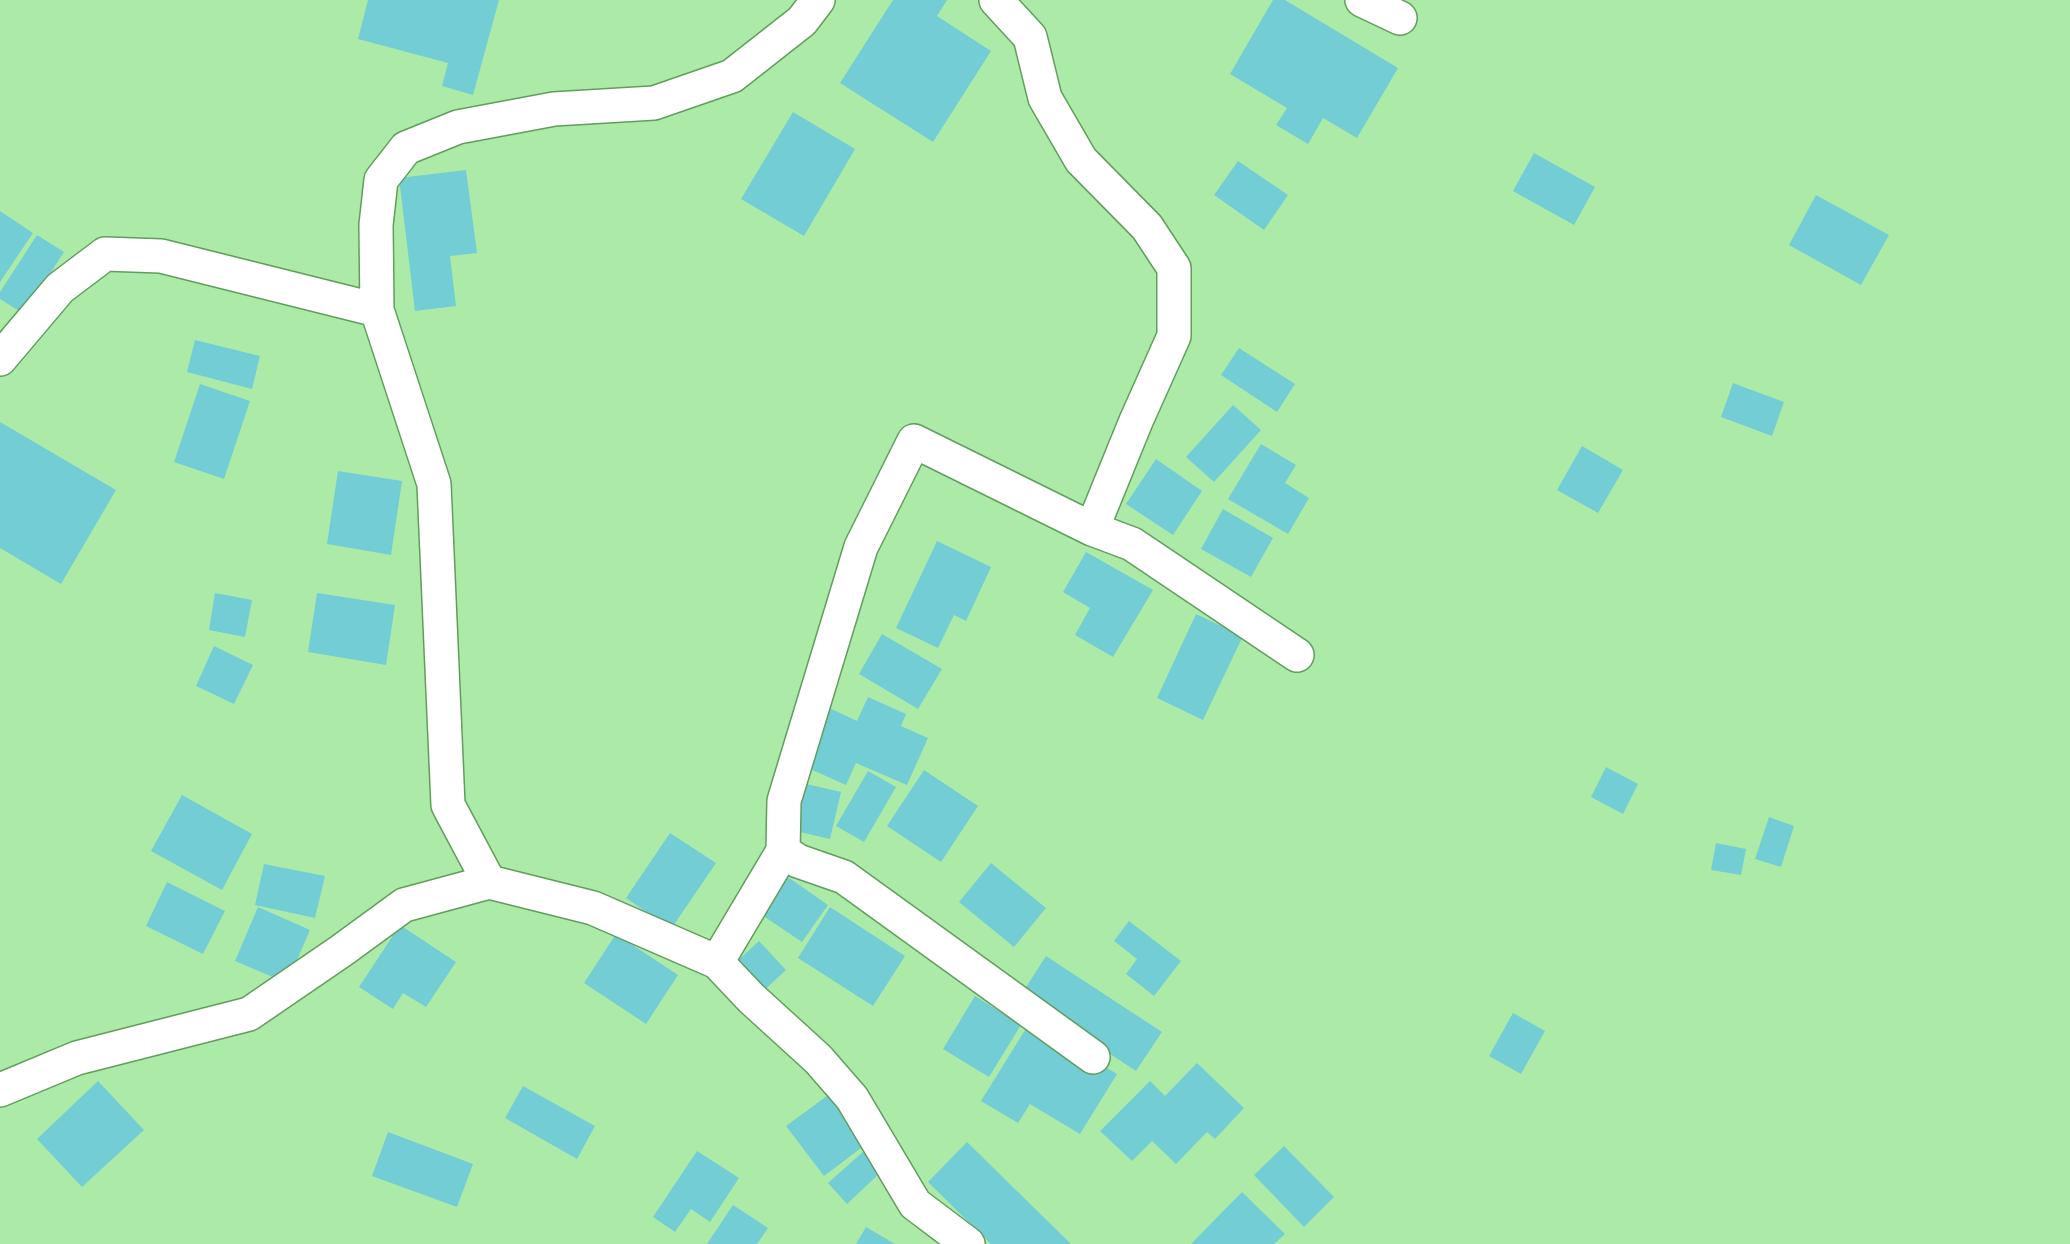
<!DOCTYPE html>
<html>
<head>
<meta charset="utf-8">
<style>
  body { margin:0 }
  canvas { display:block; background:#aceaa7 }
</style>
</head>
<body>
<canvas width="2070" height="1244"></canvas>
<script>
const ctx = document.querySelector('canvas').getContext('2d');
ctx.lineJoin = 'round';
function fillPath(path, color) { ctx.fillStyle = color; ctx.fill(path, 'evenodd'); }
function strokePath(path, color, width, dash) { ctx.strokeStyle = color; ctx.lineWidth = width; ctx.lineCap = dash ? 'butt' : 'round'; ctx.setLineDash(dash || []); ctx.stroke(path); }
fillPath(new Path2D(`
  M368,0h131l-26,95 -31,-9 6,-23 -90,-24z
  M893,0h54l-10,16 54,35 -58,91 -93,-59z
  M1273,0h12l113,68 -41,70 -34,-20 -15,26 -32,-19 11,-17 -57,-34z
  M793,112l62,37 -51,87 -63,-37z
  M1534,153l61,34 -21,38 -61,-34z
  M1238,161l50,34 -24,35 -50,-35z
  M466,170l11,83 -27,3 6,50 -41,5 -16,-133z
  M1816,195l73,40 -28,50 -72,-40z
  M0,211l33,22 -33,49z
  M37,235l27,17 -40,62 -24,-15v-7z
  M195,340l65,16 -8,33 -65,-17z
  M1239,348l56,36 -18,28 -56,-37z
  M1733,383l51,19 -12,34 -51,-19z
  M200,384l50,17 -26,78 -50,-17z
  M1233,405l28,25 -47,52 -28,-25z
  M0,422l116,68 -55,94 -61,-36z
  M1261,444l35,21 -11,18 24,15 -21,36 -60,-35z
  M1582,446l41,24 -25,43 -41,-23z
  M1156,459l46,32 -29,44 -47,-31z
  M338,471l64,10 -11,74 -64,-11z
  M1223,509l50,29 -22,39 -50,-28z
  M937,541l54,26 -25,54 -12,-6 -16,33 -42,-20z
  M1086,552l67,38 -40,67 -38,-22 15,-27 -27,-16z
  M215,593l37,7 -7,37 -36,-7z
  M317,593l78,12 -9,60 -78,-13z
  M1196,614l47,22 -40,84 -46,-22z
  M882,634l60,35 -24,40 -59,-35z
  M214,646l39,19 -19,39 -38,-18z
  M868,697l38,17 -5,12 27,12 -21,47 -51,-22 -10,22 -47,-21 26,-58 32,15z
  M1606,767l32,17 -15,30 -32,-17z
  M924,770l54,36 -37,56 -54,-36z
  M868,771l28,16 -32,55 -28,-16z
  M798,782l43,10 -11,47 -43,-10z
  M182,795l70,39 -30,56 -71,-39z
  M1769,817l25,9 -13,41 -26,-8z
  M670,833l46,30 -45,66 -45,-31z
  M1716,843l30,6 -5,26 -30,-5z
  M991,863l55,45 -32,39 -55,-45z
  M264,864l61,12 -10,42 -60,-13z
  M785,875l43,30 -26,37 -43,-29z
  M167,882l58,29 -22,43 -57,-28z
  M258,907l52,23 -23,53 -52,-22z
  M830,907l75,49 -32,50 -75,-48z
  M1129,921l52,40 -27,35 -28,-22 11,-15 -23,-18z
  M400,925l56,37 -30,45 -23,-14 -10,16 -34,-22z
  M616,934l62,41 -32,49 -62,-41z
  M759,941l27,29 -27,25 -27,-29z
  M1046,956l116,76 -26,39 -115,-76z
  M975,996l46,29 -32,52 -46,-28z
  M1513,1013l32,18 -24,43 -32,-18z
  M1030,1022l87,52 -37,60 -50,-30 -12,19 -37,-22z
  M1197,1063l47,45 -29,31 -8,-7 -31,32 -24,-23 -20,20 -32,-30 50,-50 15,15z
  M98,1081l46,49 -62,57 -45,-48z
  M523,1086l72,40 -18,33 -72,-41z
  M831,1093l38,49 -45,34 -38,-50z
  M388,1132l85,32 -16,43 -85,-31z
  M967,1142l104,102h-80l-63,-62z
  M1284,1146l50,51 -30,30 -50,-52z
  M697,1151l42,27 -29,44 -19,-13 -16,23 -22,-15z
  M864,1151l18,20 -35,33 -19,-21z
  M1242,1192l43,42 -11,10h-83z
  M733,1205l35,23 -11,16h-50z
  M866,1227l29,17h-39z`), '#73cdd5');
const minor = new Path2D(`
  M996,0l34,37 15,61 36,62 66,67 27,41v68l-38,85 -44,108
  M1362,0l38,18
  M0,359l60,-71 45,-34 56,2 216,54
  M783,851l15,10 46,16 249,180
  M489,882l-41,-77 -14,-321 -57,-174 -1,-85 5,-45 25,-32 52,-21 96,-18 100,-6 78,-27 70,-55 16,-21
  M717,962l66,-111 1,-50 77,-254 53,-106 178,88 40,15 165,111
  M0,1090l77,-32 172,-44 92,-63 63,-46 85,-23 104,26 124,54 34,36 67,61 34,39 63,106 53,40`);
strokePath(minor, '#629d5e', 36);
strokePath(minor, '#fff', 33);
</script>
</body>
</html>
